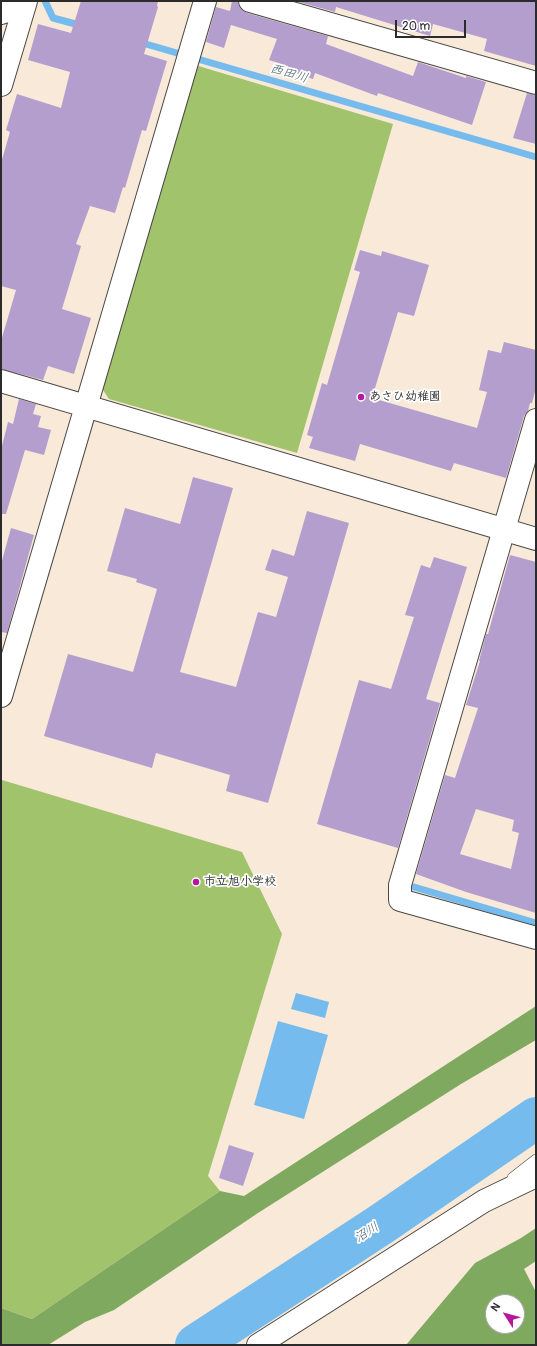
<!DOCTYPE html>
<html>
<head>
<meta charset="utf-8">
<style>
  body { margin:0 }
  #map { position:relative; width:537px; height:1346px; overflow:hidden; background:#f9e9d8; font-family:Pangolin,sans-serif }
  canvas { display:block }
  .frame { position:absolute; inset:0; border:2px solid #2b2b2b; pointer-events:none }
  .north { position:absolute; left:485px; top:1294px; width:40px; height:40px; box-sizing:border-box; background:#fff; border:1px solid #aaa; border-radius:50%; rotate:306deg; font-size:11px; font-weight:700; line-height:16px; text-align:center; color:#2b2b2b }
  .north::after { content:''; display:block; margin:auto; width:14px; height:18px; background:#b5179e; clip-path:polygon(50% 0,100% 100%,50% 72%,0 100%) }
  .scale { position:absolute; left:395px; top:20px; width:71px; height:18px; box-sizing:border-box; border:2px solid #2b2b2b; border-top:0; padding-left:5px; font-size:12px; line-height:14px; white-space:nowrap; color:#2b2b2b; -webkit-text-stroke:3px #fff; paint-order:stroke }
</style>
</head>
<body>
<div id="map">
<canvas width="537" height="1346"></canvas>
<div class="frame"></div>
<div class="north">N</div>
<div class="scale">20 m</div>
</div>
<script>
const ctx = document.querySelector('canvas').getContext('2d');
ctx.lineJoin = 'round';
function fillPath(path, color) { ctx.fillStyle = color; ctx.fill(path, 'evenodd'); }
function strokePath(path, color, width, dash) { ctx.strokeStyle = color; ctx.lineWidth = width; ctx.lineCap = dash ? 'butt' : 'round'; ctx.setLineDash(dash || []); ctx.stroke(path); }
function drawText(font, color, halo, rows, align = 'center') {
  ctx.font = font + ' Pangolin,"Klee One",sans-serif'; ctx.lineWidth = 3.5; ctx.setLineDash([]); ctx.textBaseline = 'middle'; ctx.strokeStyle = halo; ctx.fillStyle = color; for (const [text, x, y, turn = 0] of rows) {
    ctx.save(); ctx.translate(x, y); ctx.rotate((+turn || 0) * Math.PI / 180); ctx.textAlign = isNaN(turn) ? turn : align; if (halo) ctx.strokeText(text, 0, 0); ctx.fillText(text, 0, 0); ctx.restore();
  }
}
fillPath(new Path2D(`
  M195,65l198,59 -96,329 -188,-54 -8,-12z
  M2,780l240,72 40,82 -74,242 12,15 -188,128 -31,-11z`), '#a0c36c');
fillPath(new Path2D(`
  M536,1006v34l-75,44 -203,129 -144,97 -29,12 -37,23h-47v-37l31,11 188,-128 24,5z
  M536,1228v33l-12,8 12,23v53h-130l69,-82 46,-25zM493,1302h24v24h-24z`), '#80a960');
fillPath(new Path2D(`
  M296,993l33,9 -4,16 -34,-9z
  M278,1021l50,14 -24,84 -50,-14z`), '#76bbed');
strokePath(new Path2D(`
  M45,1l8,17 30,8
  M139,42l397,115
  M414,887l122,36`), '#76bbed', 7);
strokePath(new Path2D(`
  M196,1345l184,-120 156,-107`), '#76bbed', 42);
fillPath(new Path2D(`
  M81,1h77l-1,5 1,1 -14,47 23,7 -21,70 -4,-1 -17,58 -2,-1 -8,26 -25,-7 -14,38 5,2 -19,63 29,9 -17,56 -26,-8 -5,14 -42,-11v-28l15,-51 -15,-4v-123l9,-31 -4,-2 11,-36 44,14 9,-36 -42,-12 10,-36 33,9z
  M232,1h6v3l3,5 6,4 81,23 -2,8 87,32 5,-14 48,16v-2l20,6 -14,43 -94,-32 -1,3 -62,-23 -2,6 -26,-9 1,-4 -19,-6 8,-21 -46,-14 -7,23 -18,-6 10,-35 14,4z
  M295,1h241v65l-52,-15 3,-12 -54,-15 -3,12 -94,-29 -1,5z
  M527,93l9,2v49l-23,-6z
  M360,250l21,6 1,-5 47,14 -15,51 -16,-4 -26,86 105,30 10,-36 -8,-2 9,-40 13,3 3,-11 32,8v38l-4,15h-2l-2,8 -4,5 -18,62 -52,-15 -3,8 -91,-27 -5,17 -46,-13 4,-11 -6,-2 15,-52 5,2 33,-113 -6,-2z
  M19,399l17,5 -3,10 8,2 -3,11 13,3 -7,25 -19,-5 -19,64h-5v-64l7,-28 5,2z
  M193,477l40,11 -53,184 56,15 22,-75 18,5 12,-40 -23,-7 7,-21 22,7 13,-45 42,12 -81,280 -42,-12 4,-16 -74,-22 -4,15 -108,-32 24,-82 65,18 24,-83 -21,-7 1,-3 -30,-8 18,-63 55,16z
  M11,528l23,7 -27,98 -6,-1v-68z
  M510,555l26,7v351l-70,-21 -50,-18 29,-99 10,3 23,-70 -12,-3 14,-44h-1l7,-27h2zM476,809l38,11 -2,11 7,2 -8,36 -51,-15z
  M434,557l33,10 -41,132 14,4 -42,145 -81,-24 42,-144 32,9 23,-72 -9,-2 16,-50 9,3z
  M229,1145l25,8 -11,33 -24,-8z`), '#b39ece');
const service = new Path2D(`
  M513,1178l23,-18`);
const minor = new Path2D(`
  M250,1l286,82
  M1,13l23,-7
  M1,381l535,158
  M536,420l-136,465v15l136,38
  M1,696l204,-695
  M258,1345l226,-144 52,-25`);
const secondary = new Path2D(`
  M1,85l25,-84`);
strokePath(service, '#4a4845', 12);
strokePath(minor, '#4a4845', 24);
strokePath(secondary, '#4a4845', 24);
strokePath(service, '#fff', 11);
strokePath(minor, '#fff', 22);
strokePath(secondary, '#fff', 22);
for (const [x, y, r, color] of [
  [361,397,4,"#b5179e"],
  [196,882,4,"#b5179e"]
]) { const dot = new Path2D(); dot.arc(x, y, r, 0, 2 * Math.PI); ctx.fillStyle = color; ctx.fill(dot); strokePath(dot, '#fff', 1.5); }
drawText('bold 12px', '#2b2b2b', '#fff', [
  ["あさひ幼稚園",369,397],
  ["市立旭小学校",204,882]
], 'left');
drawText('italic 13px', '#455d6f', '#fff', [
  ["西田川",289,74,16],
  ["沼川",367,1233,-33]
]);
</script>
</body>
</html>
